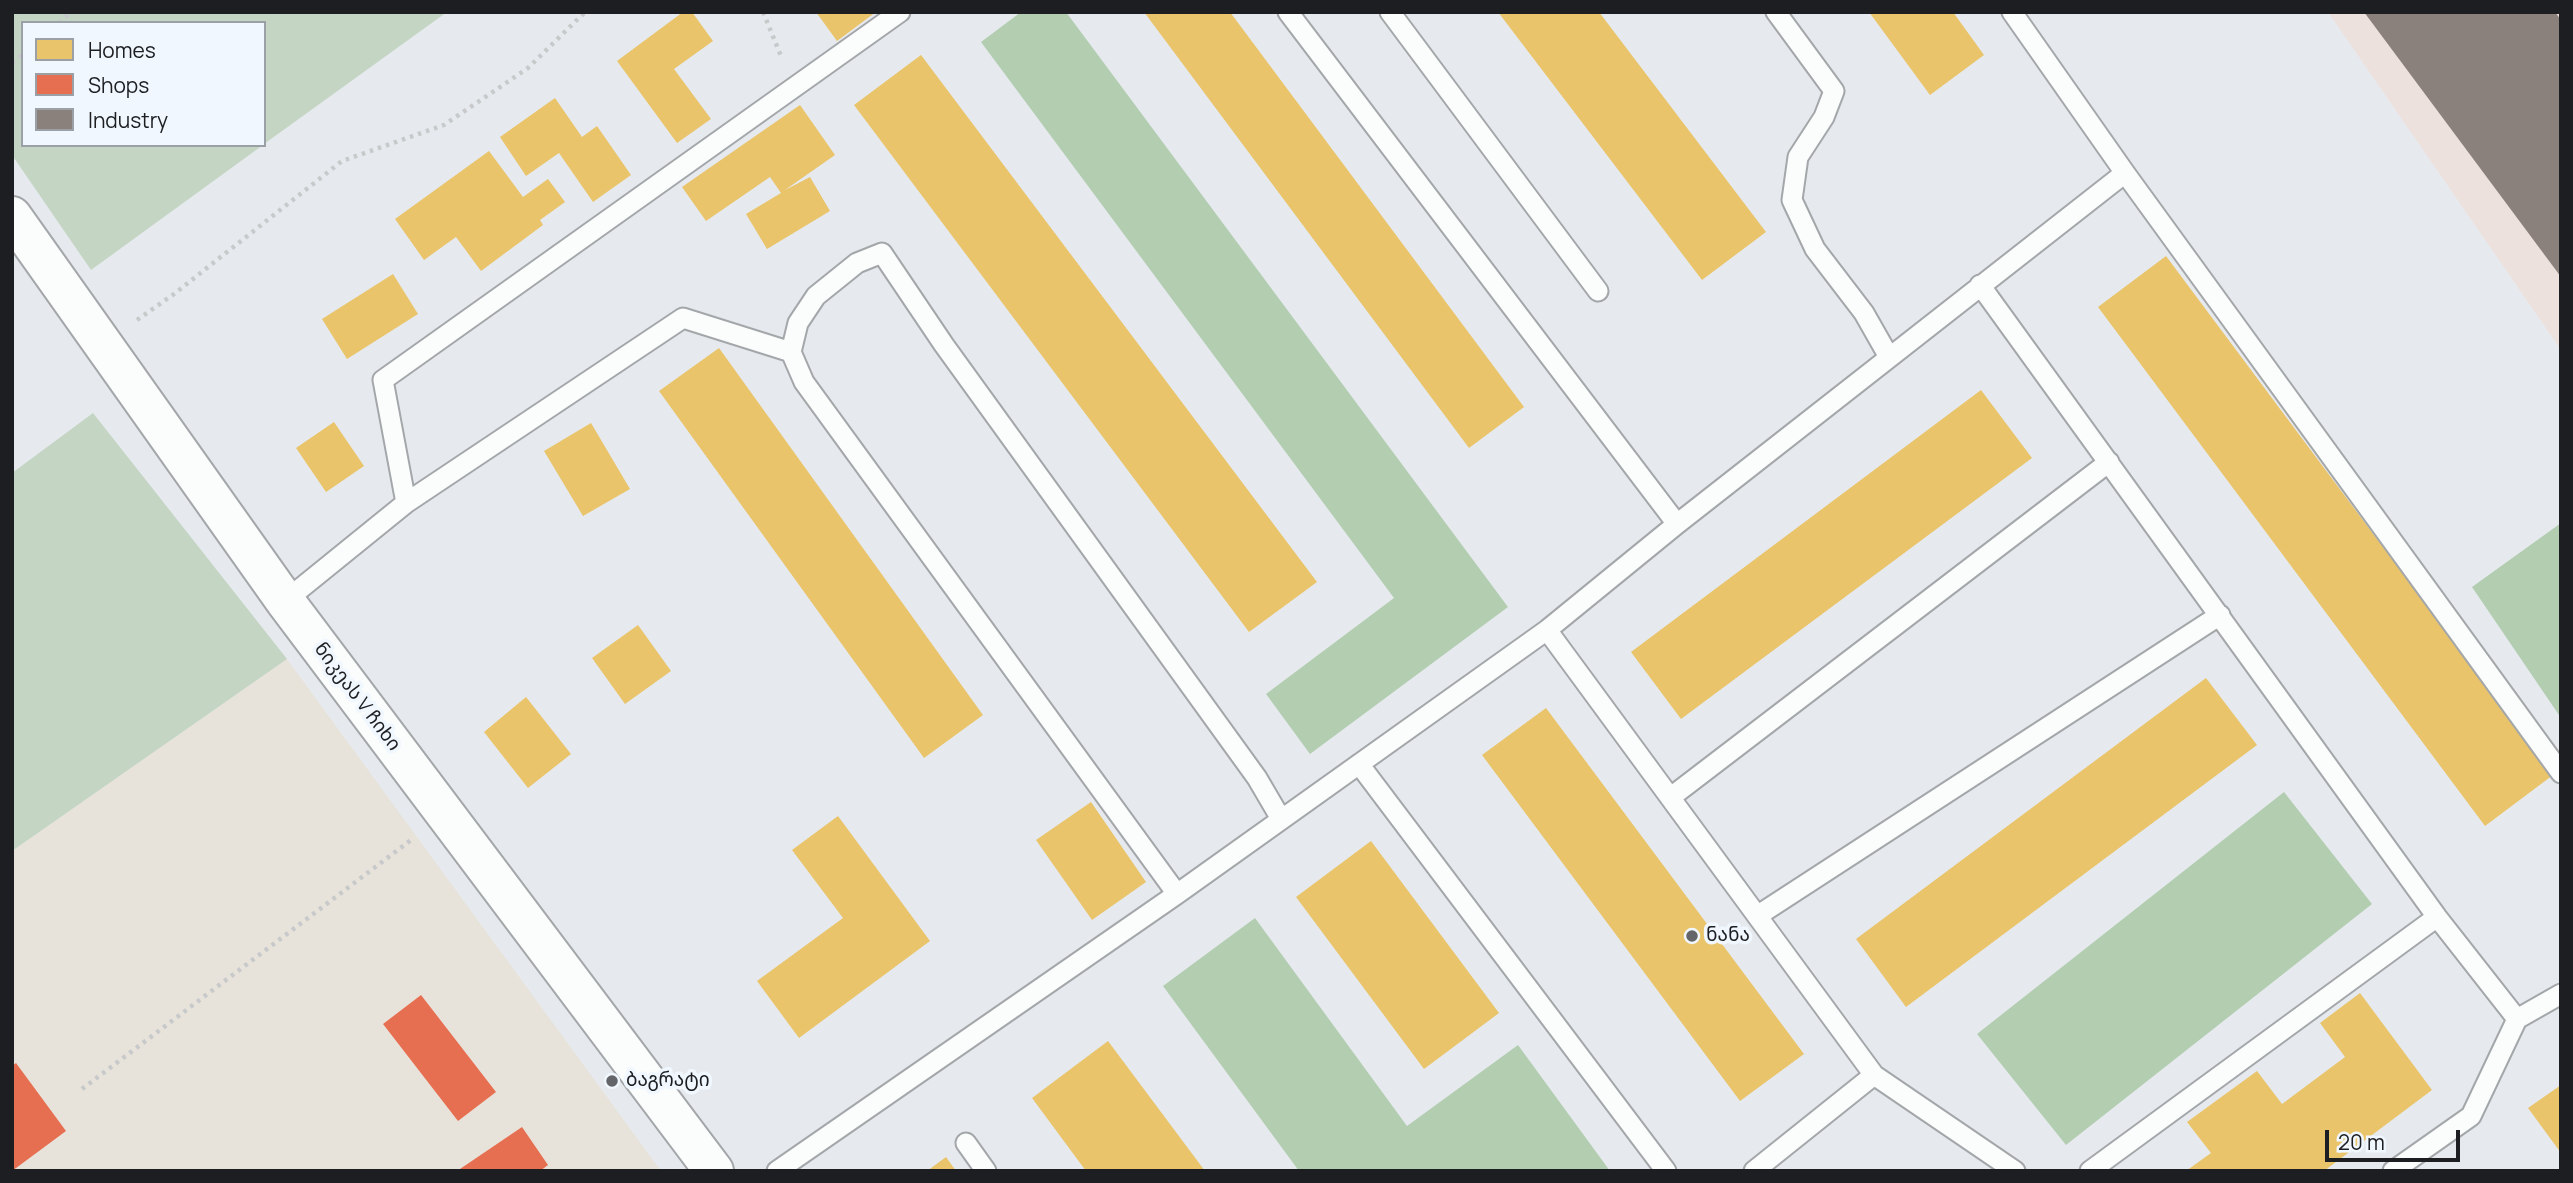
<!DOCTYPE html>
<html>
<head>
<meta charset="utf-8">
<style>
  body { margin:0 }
  #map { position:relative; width:2573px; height:1183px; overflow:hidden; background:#e6eaee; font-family:Manrope,sans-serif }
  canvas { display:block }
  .frame { position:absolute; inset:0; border:14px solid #1c1e21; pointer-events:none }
  .legend { position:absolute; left:21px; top:21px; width:245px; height:126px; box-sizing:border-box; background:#f0f7fe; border:2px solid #9ba0a6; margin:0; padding:9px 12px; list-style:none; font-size:21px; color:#1c1e21 }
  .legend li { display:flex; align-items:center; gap:14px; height:35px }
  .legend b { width:35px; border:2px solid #9ba0a6 }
  .scale { position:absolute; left:2325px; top:1130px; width:135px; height:32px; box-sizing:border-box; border:4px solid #1c1e21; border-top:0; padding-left:9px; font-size:21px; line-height:24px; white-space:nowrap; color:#1c1e21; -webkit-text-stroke:5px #f0f7fe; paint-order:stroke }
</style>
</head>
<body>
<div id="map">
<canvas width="2573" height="1183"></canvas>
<div class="frame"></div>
<ul class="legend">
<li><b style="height:19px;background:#e9c46a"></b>Homes</li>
<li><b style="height:19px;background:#e76f51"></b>Shops</li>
<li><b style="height:19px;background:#8a817c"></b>Industry</li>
</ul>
<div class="scale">20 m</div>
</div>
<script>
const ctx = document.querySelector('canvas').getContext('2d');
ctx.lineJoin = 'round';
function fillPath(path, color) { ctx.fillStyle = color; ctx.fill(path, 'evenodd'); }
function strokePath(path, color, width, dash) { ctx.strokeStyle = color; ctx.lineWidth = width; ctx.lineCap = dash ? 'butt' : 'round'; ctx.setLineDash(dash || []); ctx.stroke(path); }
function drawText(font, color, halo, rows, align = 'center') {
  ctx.font = font + ' Manrope,"Noto Sans Georgian",sans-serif'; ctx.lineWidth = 7; ctx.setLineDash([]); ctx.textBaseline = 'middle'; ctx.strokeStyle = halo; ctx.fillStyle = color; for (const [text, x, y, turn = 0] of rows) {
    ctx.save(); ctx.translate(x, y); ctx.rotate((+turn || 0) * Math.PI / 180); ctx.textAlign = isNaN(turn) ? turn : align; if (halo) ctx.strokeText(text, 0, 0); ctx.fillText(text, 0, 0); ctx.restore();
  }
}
fillPath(new Path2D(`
  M287,659l374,512h-649v-320z`), '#e7e3da');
fillPath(new Path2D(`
  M2328,12h233v338z`), '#ede1de');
fillPath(new Path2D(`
  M12,12h435l-183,132v-121h-241v122h240l-172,125 -79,-115z
  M93,413l194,246 -275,192v-378z`), '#c4d5c4');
fillPath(new Path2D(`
  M1021,12h45l442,595 -198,147 -44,-60 128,-96 -413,-556z
  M2561,523v195l-89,-131z
  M2284,792l88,112 -306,241 -89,-111z
  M1255,918l152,208 111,-81 92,126h-311l-136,-185z`), '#b3cdb1');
fillPath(new Path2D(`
  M683,12h9l21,29 -39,28 37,50 -34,24 -60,-82z
  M816,12h60l-39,29z
  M1144,12h86l294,395 -55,41z
  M1498,12h101l167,220 -64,48z
  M1869,12h84l31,43 -54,40z
  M921,55l396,527 -68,50 -395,-527z
  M555,98l27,39 15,-11 34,49 -38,27 -34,-49 -33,23 -26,-39z
  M800,105l35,50 -50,35 25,-13 20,34 -63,38 -21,-35 35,-21 -11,-16 -64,44 -24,-34z
  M489,151l34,46 25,-18 17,23 -25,18 3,5 -62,46 -25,-34 -32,23 -29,-41z
  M2166,256l387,519 -68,51 -387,-519z
  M393,274l25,40 -71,45 -25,-40z
  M719,348l264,367 -59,43 -265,-367z
  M1981,390l51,68 -351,261 -50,-67z
  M334,422l30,44 -38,26 -30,-44z
  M591,423l39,66 -47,27 -39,-65z
  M638,625l33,46 -46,33 -33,-46z
  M2206,678l51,67 -351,262 -50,-68z
  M526,697l45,57 -43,34 -44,-56z
  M1546,708l258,346 -64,47 -258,-346z
  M1091,802l55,80 -54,38 -56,-80z
  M838,816l92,125 -131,97 -42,-57 86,-63 -51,-68z
  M1371,841l128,172 -75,56 -128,-172z
  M2360,993l72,97 -108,81h-138l25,-18 -24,-31 70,-51 25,33 63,-47 -25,-34z
  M1108,1041l97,130h-119l-54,-73z
  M2561,1085v68l-33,-45z
  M946,1157l10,14h-29z`), '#e9c46a');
fillPath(new Path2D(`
  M421,995l75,97 -38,29 -75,-97z
  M16,1063l50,68 -54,40v-105z
  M522,1127l26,38 -8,6h-83z`), '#e76f51');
fillPath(new Path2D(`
  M2364,12h191l6,8v257z`), '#8a817c');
const lane = new Path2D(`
  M1288,12l389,512
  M1390,12l208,279
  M1776,12l58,79 -10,26 -26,40 -6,43 23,49 49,64 25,44
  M2012,12l113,161 436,600
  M1980,285l457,632 80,102 44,-25
  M406,503l277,-185 108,34
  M285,601l121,-98 -23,-123 517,-368
  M1547,630l327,445 141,96
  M1359,764l307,407
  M1671,797l438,-335
  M1177,894l-373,-512 -13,-30 7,-29 18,-27 41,-33 25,-10 62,92 313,433 24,41
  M1757,916l463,-301
  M966,1143l20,28
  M777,1171l400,-277 370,-264 130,-106 448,-351
  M1754,1171l120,-96
  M2090,1171l347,-254
  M2393,1171l78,-55 46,-97`);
const street = new Path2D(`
  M12,216l273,385 429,570`);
strokePath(lane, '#a4a7aa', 23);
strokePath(street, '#a4a7aa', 42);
strokePath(new Path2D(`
  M763,12l18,44
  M59,23l12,-11
  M12,63l11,-9
  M137,320l37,-26 168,-133 102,-36 84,-57 57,-56
  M82,1089l329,-249`), '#c7c9ca', 4.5, [3.5, 5]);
strokePath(lane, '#fbfcfc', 19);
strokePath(street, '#fbfcfc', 38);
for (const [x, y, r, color] of [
  [1692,936,7,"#636569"],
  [612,1081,7,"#636569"]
]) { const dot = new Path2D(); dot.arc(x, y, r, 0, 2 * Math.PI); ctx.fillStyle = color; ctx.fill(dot); strokePath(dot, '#f0f7fe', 2.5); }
drawText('19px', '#1c1e21', '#f0f7fe', [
  ["ნიკეას V ჩიხი",357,697,53]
]);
drawText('19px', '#1c1e21', '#f0f7fe', [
  ["ნანა",1706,936],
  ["ბაგრატი",626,1081]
], 'left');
</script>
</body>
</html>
